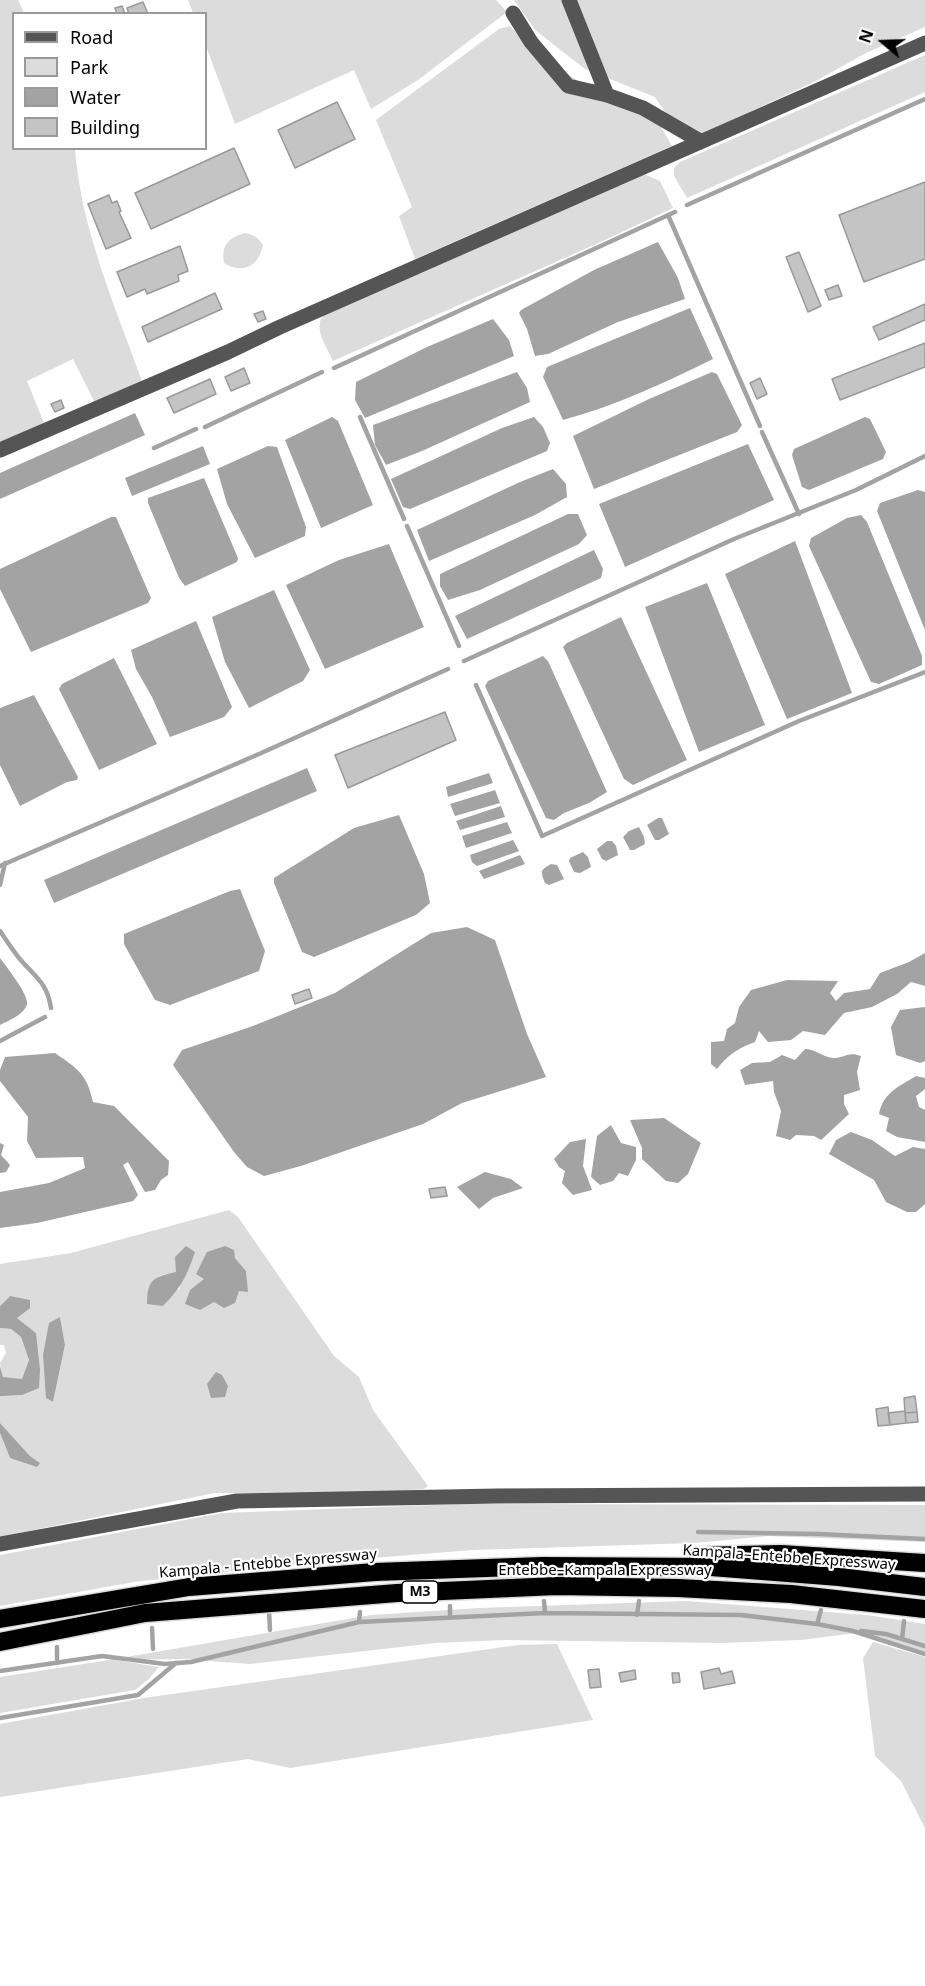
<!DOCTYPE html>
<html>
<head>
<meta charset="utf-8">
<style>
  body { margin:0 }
  #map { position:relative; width:925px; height:1986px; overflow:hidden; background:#fff; font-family:"Noto Sans",sans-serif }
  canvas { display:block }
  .legend { position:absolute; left:12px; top:12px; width:195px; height:138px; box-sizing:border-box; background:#fff; border:2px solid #999; margin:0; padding:8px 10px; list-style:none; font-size:18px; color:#000 }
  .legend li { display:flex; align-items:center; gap:12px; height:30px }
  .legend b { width:30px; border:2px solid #999 }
  .north { position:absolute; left:853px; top:12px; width:60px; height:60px; -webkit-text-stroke:4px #fff; paint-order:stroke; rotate:289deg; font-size:16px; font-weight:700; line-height:24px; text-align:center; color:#000 }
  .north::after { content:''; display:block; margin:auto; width:21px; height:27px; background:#000; clip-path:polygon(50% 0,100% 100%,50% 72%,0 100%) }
</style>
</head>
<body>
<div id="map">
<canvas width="925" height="1986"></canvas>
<ul class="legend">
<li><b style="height:8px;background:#555"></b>Road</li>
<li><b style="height:16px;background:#dcdcdc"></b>Park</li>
<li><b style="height:16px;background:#a3a3a3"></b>Water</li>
<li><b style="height:16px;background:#c4c4c4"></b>Building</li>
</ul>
<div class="north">N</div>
</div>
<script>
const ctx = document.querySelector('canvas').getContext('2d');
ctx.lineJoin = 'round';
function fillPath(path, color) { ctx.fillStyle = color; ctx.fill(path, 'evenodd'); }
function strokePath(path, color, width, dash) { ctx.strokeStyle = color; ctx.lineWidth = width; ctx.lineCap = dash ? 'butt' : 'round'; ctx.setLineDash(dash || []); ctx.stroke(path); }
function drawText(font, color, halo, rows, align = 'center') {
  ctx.font = font + ' "Noto Sans",sans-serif'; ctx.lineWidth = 4.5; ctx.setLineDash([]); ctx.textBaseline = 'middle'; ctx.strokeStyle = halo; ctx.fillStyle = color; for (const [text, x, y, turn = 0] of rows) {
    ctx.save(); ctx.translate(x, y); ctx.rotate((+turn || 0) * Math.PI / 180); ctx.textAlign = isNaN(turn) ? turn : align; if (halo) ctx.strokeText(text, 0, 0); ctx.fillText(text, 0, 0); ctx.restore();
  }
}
fillPath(new Path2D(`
  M0,0h18l6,13 -10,1v134l61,1c6,80 40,157 67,232l-47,22 -22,-44 -46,22 17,42 -44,20z
  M188,0h308l11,12 -89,68 -47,29 -17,-39 -119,54 -29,-78v-32l-13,-1z
  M514,0h411v27l-59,26 -52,29 -129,60 -30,-45 -70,-28 -50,-39z
  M510,26l28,29 45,29 67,24 22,38 -257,113 -16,-43 13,-9 -36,-87 123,-91z
  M925,55v37l-238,106 -13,-22v-8l6,-6z
  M644,174l16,7 13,27 -68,32 -272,121c-6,-14 -21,-34 -9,-46z
  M245,233c9,2 13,4 18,12 -4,21 -20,30 -39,18 -3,-18 4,-25 21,-30z
  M229,1210l9,7 96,139 25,21 14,33 55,76 -4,3 -50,4h-160l-214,44v-104l10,25 30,5 -10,-7 -30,-33v-27l22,-1 14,-62 -19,-15 -7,-22 -10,10v-42l71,-11zM235,1258l11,13 1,20h-8l-25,11 -24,-12zM188,1271l-7,10 -2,9 -21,-14zM60,1317l5,28 -12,57 -7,-4v-7z
  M0,1328l11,1 10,8 8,23 -6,19 -20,-1 -3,-15 6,-10 -2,-8h-4z
  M460,1504l465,1v37l-156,-6 -75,7 -221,7 -176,14 -163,18 -134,24v-51l222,-42z
  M686,1601l181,14 58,9v31l-69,-22 -55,7 -80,3 -216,-3 -69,3 -186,21 -67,-5 -68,1 44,7 -10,12 -14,11 -135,23v-36l109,-17 262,-45 108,-7z
  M873,1642l52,15v171l-24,-47 -26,-25 -12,-98z
  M557,1644l36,76 -303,48 -42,-9 -248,38v-73l144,-26 374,-53z`), '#dcdcdc');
fillPath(new Path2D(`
  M658,242l20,36 7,21 -67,23 -70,32 -13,2 -8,-27 -8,-16 2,-3 73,-40z
  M690,308l23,51c-49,24 -98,47 -150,61l-20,-43 4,-10z
  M493,319l16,21 5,16 -149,62 -10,-18 1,-18 71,-35z
  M517,372l10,16 3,14 -108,49 -36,14 -11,-20 -2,-20z
  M712,372l5,2 25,51 -5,7 -143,57 -21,-53 76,-37z
  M135,413l10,22 -145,64v-26z
  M332,417l6,4 35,84 -52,23 -36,-88z
  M534,417l9,10 7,16 -3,8 -137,58 -7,-2 -12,-28 111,-51z
  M865,417l5,2 16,33 -3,7 -74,31 -7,-3 -10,-32 2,-6z
  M748,444l26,56 -149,67 -26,-63z
  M203,446l7,18 -78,32 -7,-18z
  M268,446l9,1 29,80 -1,9 -50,22 -28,-54 -10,-35z
  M553,469l13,15 1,13 -32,18 -106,46 -12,-31 103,-48z
  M204,478l34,80 -1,4 -52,24 -6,-8 -31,-75v-5z
  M918,490l7,2v138l-48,-119 3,-8z
  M568,514h10l9,21 -8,9 -99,46 -32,10 -8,-14v-12z
  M861,515l6,7 55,134v9l-43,19 -8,-2 -62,-136 2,-8 36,-20z
  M111,517h5l35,81 -3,5 -117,49 -31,-63v-20z
  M795,541l57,152 -65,26 -62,-145z
  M389,544l35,83 -99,42 -39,-84 53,-25z
  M594,550l9,19 -2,9 -134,61 -12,-23z
  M707,583l58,142 -66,27 -54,-145z
  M274,590l36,80 -7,11 -54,27 -24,-46 -13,-45z
  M621,617l66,143 -54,25 -9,-6 -61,-132 4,-4z
  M196,621l36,86 -8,10 -54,20 -18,-40 -16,-28 -5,-19z
  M543,656l5,5 59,131 -18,11 -25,10 -10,7 -8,-2 -61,-132 3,-5z
  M114,658l43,86 -58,26 -40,-81 3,-5z
  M34,695l44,82 -1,3 -10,2 -47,24 -20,-41v-57z
  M307,768l10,23 -263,112 -10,-23z
  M489,773l4,10 -45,14 -2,-10z
  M495,790l5,13 -45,13 -5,-12z
  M501,806l4,11 -45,13 -4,-9z
  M399,815l25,59 6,29 -14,12 -102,42 -12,-5 -28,-69v-5l80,-50z
  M658,818h4l7,16 -10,6h-4l-8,-15z
  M507,822l5,11 -46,15 -4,-12z
  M639,827l5,10 1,7 -11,6h-4l-7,-13 6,-6z
  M513,840l6,11 -42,15 -5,-4 -2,-7z
  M607,841h5l4,5 2,9 -12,6 -4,-2 -5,-10z
  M583,852l5,5 3,10 -11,6 -6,-1 -5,-11 1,-3z
  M520,855l5,9 -41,15 -5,-8z
  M551,864l6,1 7,14 -15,6 -4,-2c-4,-12 -6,-12 6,-19z
  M240,889l25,62 -6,20 -89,34 -15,-5 -31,-56v-10l106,-43z
  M467,927l28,13 32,94 19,43 -84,26 -39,21 -122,42 -37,10 -17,-9 -13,-15 -61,-87 9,-15 71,-24 82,-33 96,-60z
  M925,953v33l-14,-4 -14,12 -25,13 -28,6 -19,22 -22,-4 -12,9 -23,2 -9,-11 -4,11c-18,7 -26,12 -38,27l-6,-5v-22l13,-1 3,-12 8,-6 4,-16 12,-17 36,-10 51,1 -8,12 6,8 8,-8 26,-4 10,-16 29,-11z
  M0,958c6,8 29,37 27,46 -2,10 -19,17 -27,21z
  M925,1007v54l-5,2 -24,-8 -5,-28 9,-17z
  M805,1049c10,0 18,8 28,9 12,0 15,-7 28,-2l-4,16 3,18 -16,5v9l5,10 -28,26 -7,-4 -18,-1 -6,5 -14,-4 5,-25 -7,-19 -1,-11 -28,4 -5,-15 12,-7 18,-1 12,-7 13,5z
  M55,1053c23,16 32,21 38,49l21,4 55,55 -1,14 -7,5 -6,10 -10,2 -17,-30 -5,3 15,30 -5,6 -96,22 -37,5v-36l49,-9 36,-15 -2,-11 -47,1 -9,-17 1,-24 -28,-36v-11l5,-13z
  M916,1076l9,2v11l-9,7 3,11 6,3v32l-28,-5 -11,-6 3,-13 -10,-4c4,-21 19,-27 37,-38z
  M664,1118l37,25 -13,31 -10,9 -12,-2 -24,-22v-11l-12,-28z
  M611,1125l10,18 15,4v13l-8,16 -9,-3 -6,8 -13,4 -9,-8 6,-41z
  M851,1132l21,8 23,16 18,-9 12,2v55l-9,8h-9l-21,-10 -12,-22 -45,-26 7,-14z
  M586,1139l-3,27 9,24 -19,5 -11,-12 3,-12 -6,-4 -5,-8 16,-17z
  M0,1143l4,2 -3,10 9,10 -4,7 -6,1z
  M485,1172l26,7 12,9 -30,10 -14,11 -22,-22z
  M186,1246l9,6c-8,24 -15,37 -32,54l-16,-2c0,-25 7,-27 29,-32l-1,-15z
  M225,1246l9,4 1,8 11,13 2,21 -9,-1 -4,12 -11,5 -10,-6 -14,8 -15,-6 5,-14 14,-11 -8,-5 11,-22z
  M10,1296l20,4v8l-13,10 19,15 4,37 -1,18 -17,7 -19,1h-3v-30l3,11 19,2 7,-19 -8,-23 -10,-8 -11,-1v-22z
  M60,1317l5,28 -12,57 -7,-4 -3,-43 6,-32z
  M216,1372l6,3 6,11 -3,11 -14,1 -4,-14z
  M0,1423l30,33 10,7 -3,4 -27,-9 -10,-25z`), '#a3a3a3');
strokePath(new Path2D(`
  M687,205l238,-106
  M668,215l92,211
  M334,368l341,-156
  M360,417l44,102
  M205,427l117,-55
  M762,432l37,82
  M154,448l42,-19
  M407,526l52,120
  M464,661l270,-122 122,-49 69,-34
  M476,685l66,151 257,-115 126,-49
  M0,866l259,-112 189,-85
  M0,885l5,-22
  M0,931c6,9 12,18 19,27 16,19 28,24 32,50
  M0,1041l45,-24
  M698,1532l120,2 107,5
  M544,1601l1,12
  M450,1606v11
  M269,1611l1,19
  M637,1615l2,-14
  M359,1622l1,-10
  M817,1624l4,-14
  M152,1628l1,21
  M861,1631l25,3 39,12
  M902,1639l2,-18
  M57,1647v12
  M0,1671l102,-15 63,8 26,-2 168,-40 186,-9 196,2 76,9 36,7 72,23
  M0,1718l138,-23 38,-32`), '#a3a3a3', 4.5);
const building = new Path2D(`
  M143,2l5,12h-19l-2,-6z
  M122,6l3,8h-8l-2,-6z
  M337,102l18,37 -60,29 -17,-38z
  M234,148l16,36 -99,45 -16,-36z
  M925,182v77l-61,23 -25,-67z
  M109,195l3,8 5,-2 4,10 -2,1 12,26 -25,11 -18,-45z
  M180,246l8,25 -10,4 1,6 -32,13 -2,-5 -18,8 -10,-25z
  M799,252l22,54 -13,6 -22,-55z
  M838,285l4,11 -13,4 -4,-10z
  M215,293l7,16 -74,33 -6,-15z
  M925,304v16l-46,20 -6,-13z
  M263,311l3,8 -8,3 -4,-8z
  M925,343v24l-85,33 -8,-21z
  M244,368l6,15 -19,8 -6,-14z
  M760,378l7,16 -10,5 -7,-16z
  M210,379l6,15 -42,19 -7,-15z
  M61,400l3,8 -9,4 -4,-8z
  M445,712l11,28 -108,48 -13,-33z
  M309,989l3,9 -17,6 -3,-9z
  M445,1187l2,9 -16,2 -2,-9z
  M915,1396l2,16 -12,1 -1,-15z
  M888,1407l2,18 -12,1 -2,-17z
  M905,1411l1,12 -16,2 -2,-12z
  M917,1412l1,10 -12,1 -1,-10z
  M719,1668l2,6 11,-3 3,12 -31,6 -3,-17z
  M599,1669l2,18 -11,1 -2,-18z
  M635,1670l1,9 -15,3 -2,-9z
  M672,1673h7l1,9 -7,1z`);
fillPath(building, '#c4c4c4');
strokePath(building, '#999', 1.5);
const highway = new Path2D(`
  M698,1556l83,-2 144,9
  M0,1619l189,-32 186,-15 167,-6 169,1 128,10 86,10
  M0,1642l145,-29 252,-20 160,-7 121,2 113,6 134,15`);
strokePath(highway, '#dbdbdb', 21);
strokePath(new Path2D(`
  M569,0l38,95
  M513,13l18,29 37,44 39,9 36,13 57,33
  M0,450l228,-98 52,-25 645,-284
  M0,1544l237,-43 260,-5 428,-2`), '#555', 15);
strokePath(highway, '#000', 18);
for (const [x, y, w] of [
  [420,1592,36]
]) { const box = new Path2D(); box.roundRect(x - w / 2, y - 11, w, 22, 4.5); ctx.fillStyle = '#fff'; ctx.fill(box); strokePath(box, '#000', 1.5); }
drawText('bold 14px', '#000', null, [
  ["M3",420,1592]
]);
drawText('15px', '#000', '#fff', [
  ["Kampala–Entebbe Expressway",789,1558,4],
  ["Kampala - Entebbe Expressway",268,1564,-5],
  ["Entebbe–Kampala Expressway",605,1571]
]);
</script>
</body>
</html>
